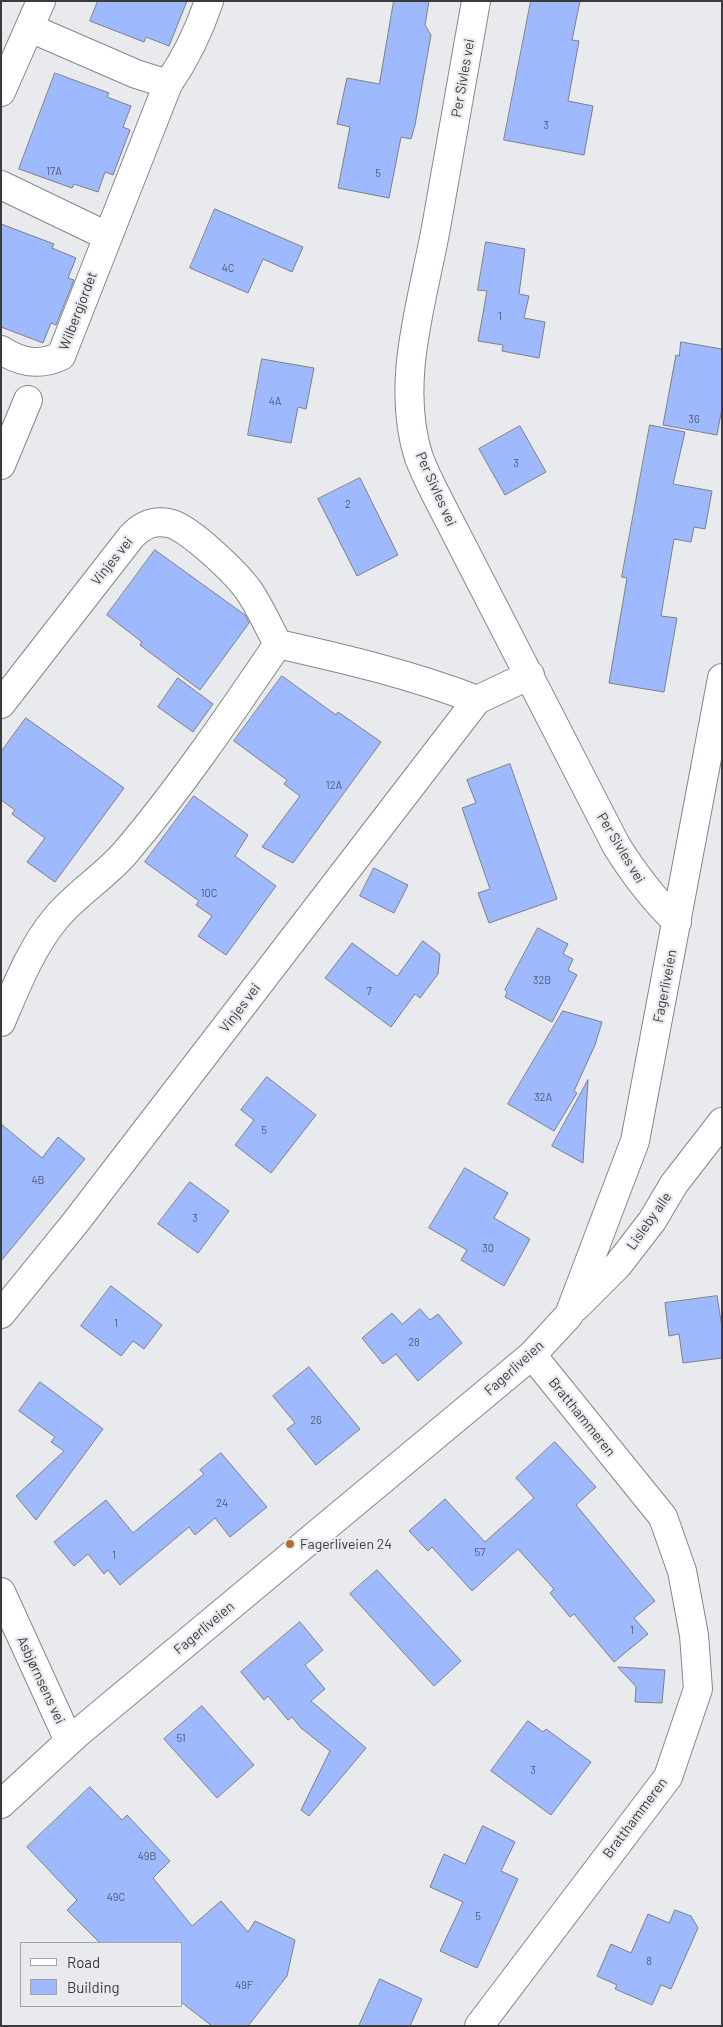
<!DOCTYPE html>
<html>
<head>
<meta charset="utf-8">
<style>
  body { margin:0 }
  #map { position:relative; width:723px; height:2027px; overflow:hidden; background:#e8eaee; font-family:Barlow,sans-serif }
  canvas { display:block }
  .frame { position:absolute; inset:0; border:2px solid #3b3b3d; pointer-events:none }
  .legend { position:absolute; left:20px; top:1942px; width:162px; height:65px; box-sizing:border-box; background:#e8eaee; border:1px solid #a3a4a7; margin:0; padding:6px 9px; list-style:none; font-size:15px; color:#3b3b3d }
  .legend li { display:flex; align-items:center; gap:10px; height:25px }
  .legend b { width:25px; border:1px solid #a3a4a7 }
</style>
</head>
<body>
<div id="map">
<canvas width="723" height="2027"></canvas>
<div class="frame"></div>
<ul class="legend">
<li><b style="height:6px;background:#fff"></b>Road</li>
<li><b style="height:14px;background:#9fb9ff"></b>Building</li>
</ul>
</div>
<script>
const ctx = document.querySelector('canvas').getContext('2d');
ctx.lineJoin = 'round';
function fillPath(path, color) { ctx.fillStyle = color; ctx.fill(path, 'evenodd'); }
function strokePath(path, color, width, dash) { ctx.strokeStyle = color; ctx.lineWidth = width; ctx.lineCap = dash ? 'butt' : 'round'; ctx.setLineDash(dash || []); ctx.stroke(path); }
function drawText(font, color, halo, rows, align = 'center') {
  ctx.font = font + ' Barlow,sans-serif'; ctx.lineWidth = 4.5; ctx.setLineDash([]); ctx.textBaseline = 'middle'; ctx.strokeStyle = halo; ctx.fillStyle = color; for (const [text, x, y, turn = 0] of rows) {
    ctx.save(); ctx.translate(x, y); ctx.rotate((+turn || 0) * Math.PI / 180); ctx.textAlign = isNaN(turn) ? turn : align; if (halo) ctx.strokeText(text, 0, 0); ctx.fillText(text, 0, 0); ctx.restore();
  }
}
const building = new Path2D(`
  M98,1h89l-18,45 -23,-9 -2,5 -54,-21z
  M394,1h35l-4,24 6,10 -16,90 -4,14 -10,-2 -12,61 -51,-10 12,-61 -13,-3 10,-46 32,6z
  M531,1h49l-8,39 7,1 -11,60 25,5 -9,49 -80,-15z
  M55,73l54,20 -2,4 24,9 -8,21 7,3 -17,45 -8,-3 -7,20 -24,-8 -2,4 -53,-19z
  M215,209l88,38 -11,25 -29,-13 -15,34 -58,-25z
  M1,224l53,20 -2,4 24,10 -8,20 6,2 -18,45 -5,-2 -8,20 -42,-16z
  M486,242l39,7 -6,45 10,2 -5,22 21,4 -6,36 -37,-7 1,-6 -25,-4 9,-50 -9,-1z
  M681,342l41,7v59l-5,27 -54,-10 13,-70 3,1z
  M262,359l52,9 -8,41 -8,-2 -7,36 -43,-8z
  M650,425l35,7 -12,52 39,7 -7,38 -11,-2 -3,15 -17,-3 -13,77 16,2 -13,74 -55,-9 18,-105 -5,-1z
  M520,426l26,46 -41,23 -26,-46z
  M360,478l38,77 -41,21 -39,-77z
  M155,550l90,65 4,8 -49,67 -60,-45 2,-3 -35,-27z
  M282,676l54,39 2,-3 43,30 -88,121 -31,-16 38,-51 -16,-12 3,-4 -53,-39z
  M178,678l35,26 -20,28 -35,-25z
  M26,718l98,70 -69,94 -28,-20 18,-24 -33,-24 3,-4 -14,-10v-48z
  M510,764l47,135 -68,24 -11,-30 12,-4 -28,-81 14,-5 -9,-23z
  M194,796l54,39 -13,21 41,30 -50,69 -28,-19 14,-20 -16,-11 3,-4 -54,-39z
  M374,868l34,17 -14,28 -34,-17z
  M538,928l30,16 -5,10 10,5 -5,11 9,5 -25,47 -47,-25 2,-5 -2,-2z
  M423,941l17,13 -2,20 -18,24 -5,-4 -24,33 -66,-49 27,-35 45,33z
  M563,1011l39,11 -7,23 -21,46 3,2 -23,38 -46,-27z
  M267,1077l49,38 -45,58 -36,-28 19,-25 -13,-10z
  M588,1080l-5,83 -31,-17z
  M1,1124l41,34 16,-21 27,22 -84,102z
  M465,1168l43,25 -14,25 36,21 -26,47 -43,-26 6,-10 -38,-22z
  M190,1182l39,29 -31,42 -40,-29z
  M111,1286l51,39 -18,24 -11,-8 -12,15 -40,-30z
  M717,1296l5,31v31l-39,5 -4,-29 -10,2 -4,-33z
  M420,1309l10,11 8,-6 24,29 -44,38 -22,-27 -13,10 -21,-26 30,-25 10,11z
  M309,1367l51,62 -44,36 -29,-36 8,-6 -22,-27z
  M40,1382l63,47 -67,91 -20,-24 48,-45 -13,-9 4,-5 -36,-26z
  M555,1442l41,45 -20,18 79,96 -21,17 14,16 -34,28 -40,-48 -4,3 -20,-24 4,-4 -36,-40 -46,42 -40,-44 -4,4 -19,-20 36,-32 40,43 49,-44 -18,-20z
  M221,1453l46,54 -37,30 -15,-19 -20,17 -6,-8 -69,58 -12,-15 -4,4 -16,-20 -14,12 -20,-24 52,-42 27,33 71,-59 -4,-4z
  M377,1570l84,91 -27,25 -84,-92z
  M300,1622l23,28 -18,15 20,24 -14,12 55,47 -57,68 -8,-6 29,-59 -29,-23 -9,-11 -4,3 -20,-24 -4,4 -23,-28z
  M618,1667l47,3 -3,33 -27,-1 1,-15z
  M202,1706l52,59 -37,33 -53,-59z
  M528,1721l15,11 3,-3 45,33 -40,53 -60,-44z
  M90,1787l32,33 5,-5 43,46 -17,17 39,48 29,-25 27,31 7,-11 40,19 -8,36 -39,50h-36l-31,-24v-59h-81l-33,-33 10,-10 -50,-53z
  M483,1826l32,16 -14,29 17,8 -41,89 -37,-17 23,-49 -33,-15 14,-33 21,10z
  M675,1910l16,6 7,12 -27,61 -10,-4 -9,20 -37,-16 2,-4 -20,-9 14,-32 20,9 17,-39 21,9z
  M380,1979l42,20 -12,27h-51z`);
fillPath(building, '#9fb9ff');
strokePath(building, '#7e7f83', 1);
const minor = new Path2D(`
  M476,1c-13,74 -26,147 -39,221 -13,76 -43,159 -18,236 4,10 9,21 14,31l183,356c18,29 36,53 61,77
  M30,28l106,46 32,10
  M1,92l40,-91
  M1,185l106,51
  M1,350c20,13 39,16 60,6l107,-272c18,-26 31,-53 41,-83
  M1,465l27,-65
  M278,644c67,15 135,31 199,56
  M1,704l130,-167c10,-11 21,-17 37,-14 19,2 69,51 81,68 11,16 19,35 29,53
  M1,1022c15,-35 30,-74 55,-104 20,-24 48,-41 69,-65 56,-66 104,-137 153,-209
  M576,1307l42,-42 34,-44 22,-37 48,-62
  M1,1314l74,-91 402,-523 53,-25
  M1,1592l68,149
  M1,1804l77,-71 454,-378 37,-40 66,-174 87,-463
  M479,2026l189,-249 30,-88 -4,-54 -12,-64 -19,-54 -131,-162`);
strokePath(minor, '#86878b', 30);
strokePath(minor, '#fff', 28);
for (const [x, y, r, color] of [
  [290,1544,5,"#ab7230"]
]) { const dot = new Path2D(); dot.arc(x, y, r, 0, 2 * Math.PI); ctx.fillStyle = color; ctx.fill(dot); strokePath(dot, '#e8eaee', 2); }
drawText('11px', '#545a6e', null, [
  ["3",546,125],
  ["17A",54,171],
  ["5",378,173],
  ["4C",228,268],
  ["1",500,316],
  ["4A",275,401],
  ["36",694,419],
  ["3",516,463],
  ["2",348,504],
  ["12A",334,785],
  ["10C",209,893],
  ["32B",542,980],
  ["7",369,991],
  ["32A",543,1097],
  ["5",264,1130],
  ["4B",38,1180],
  ["3",195,1218],
  ["30",488,1248],
  ["1",116,1323],
  ["28",414,1342],
  ["26",316,1420],
  ["24",222,1503],
  ["57",480,1552],
  ["1",114,1555],
  ["1",632,1630],
  ["51",181,1738],
  ["3",533,1770],
  ["49B",147,1856],
  ["49C",116,1897],
  ["5",478,1916],
  ["8",649,1961],
  ["49F",244,1985]
]);
drawText('14px', '#3b3b3d', '#e8eaee', [
  ["Per Sivles vei",463,78,-80],
  ["Wilbergjordet",78,311,-69],
  ["Per Sivles vei",436,489,66],
  ["Vinjes vei",112,561,-51],
  ["Per Sivles vei",621,848,59],
  ["Fagerliveien",665,986,-79],
  ["Vinjes vei",240,1008,-53],
  ["Lisleby alle",649,1221,-55],
  ["Fagerliveien",514,1368,-42],
  ["Bratthammeren",582,1417,51],
  ["Fagerliveien",204,1628,-40],
  ["Asbjørnsens vei",41,1680,65],
  ["Bratthammeren",635,1818,-53]
]);
drawText('14px', '#3b3b3d', '#e8eaee', [
  ["Fagerliveien 24",300,1544]
], 'left');
</script>
</body>
</html>
